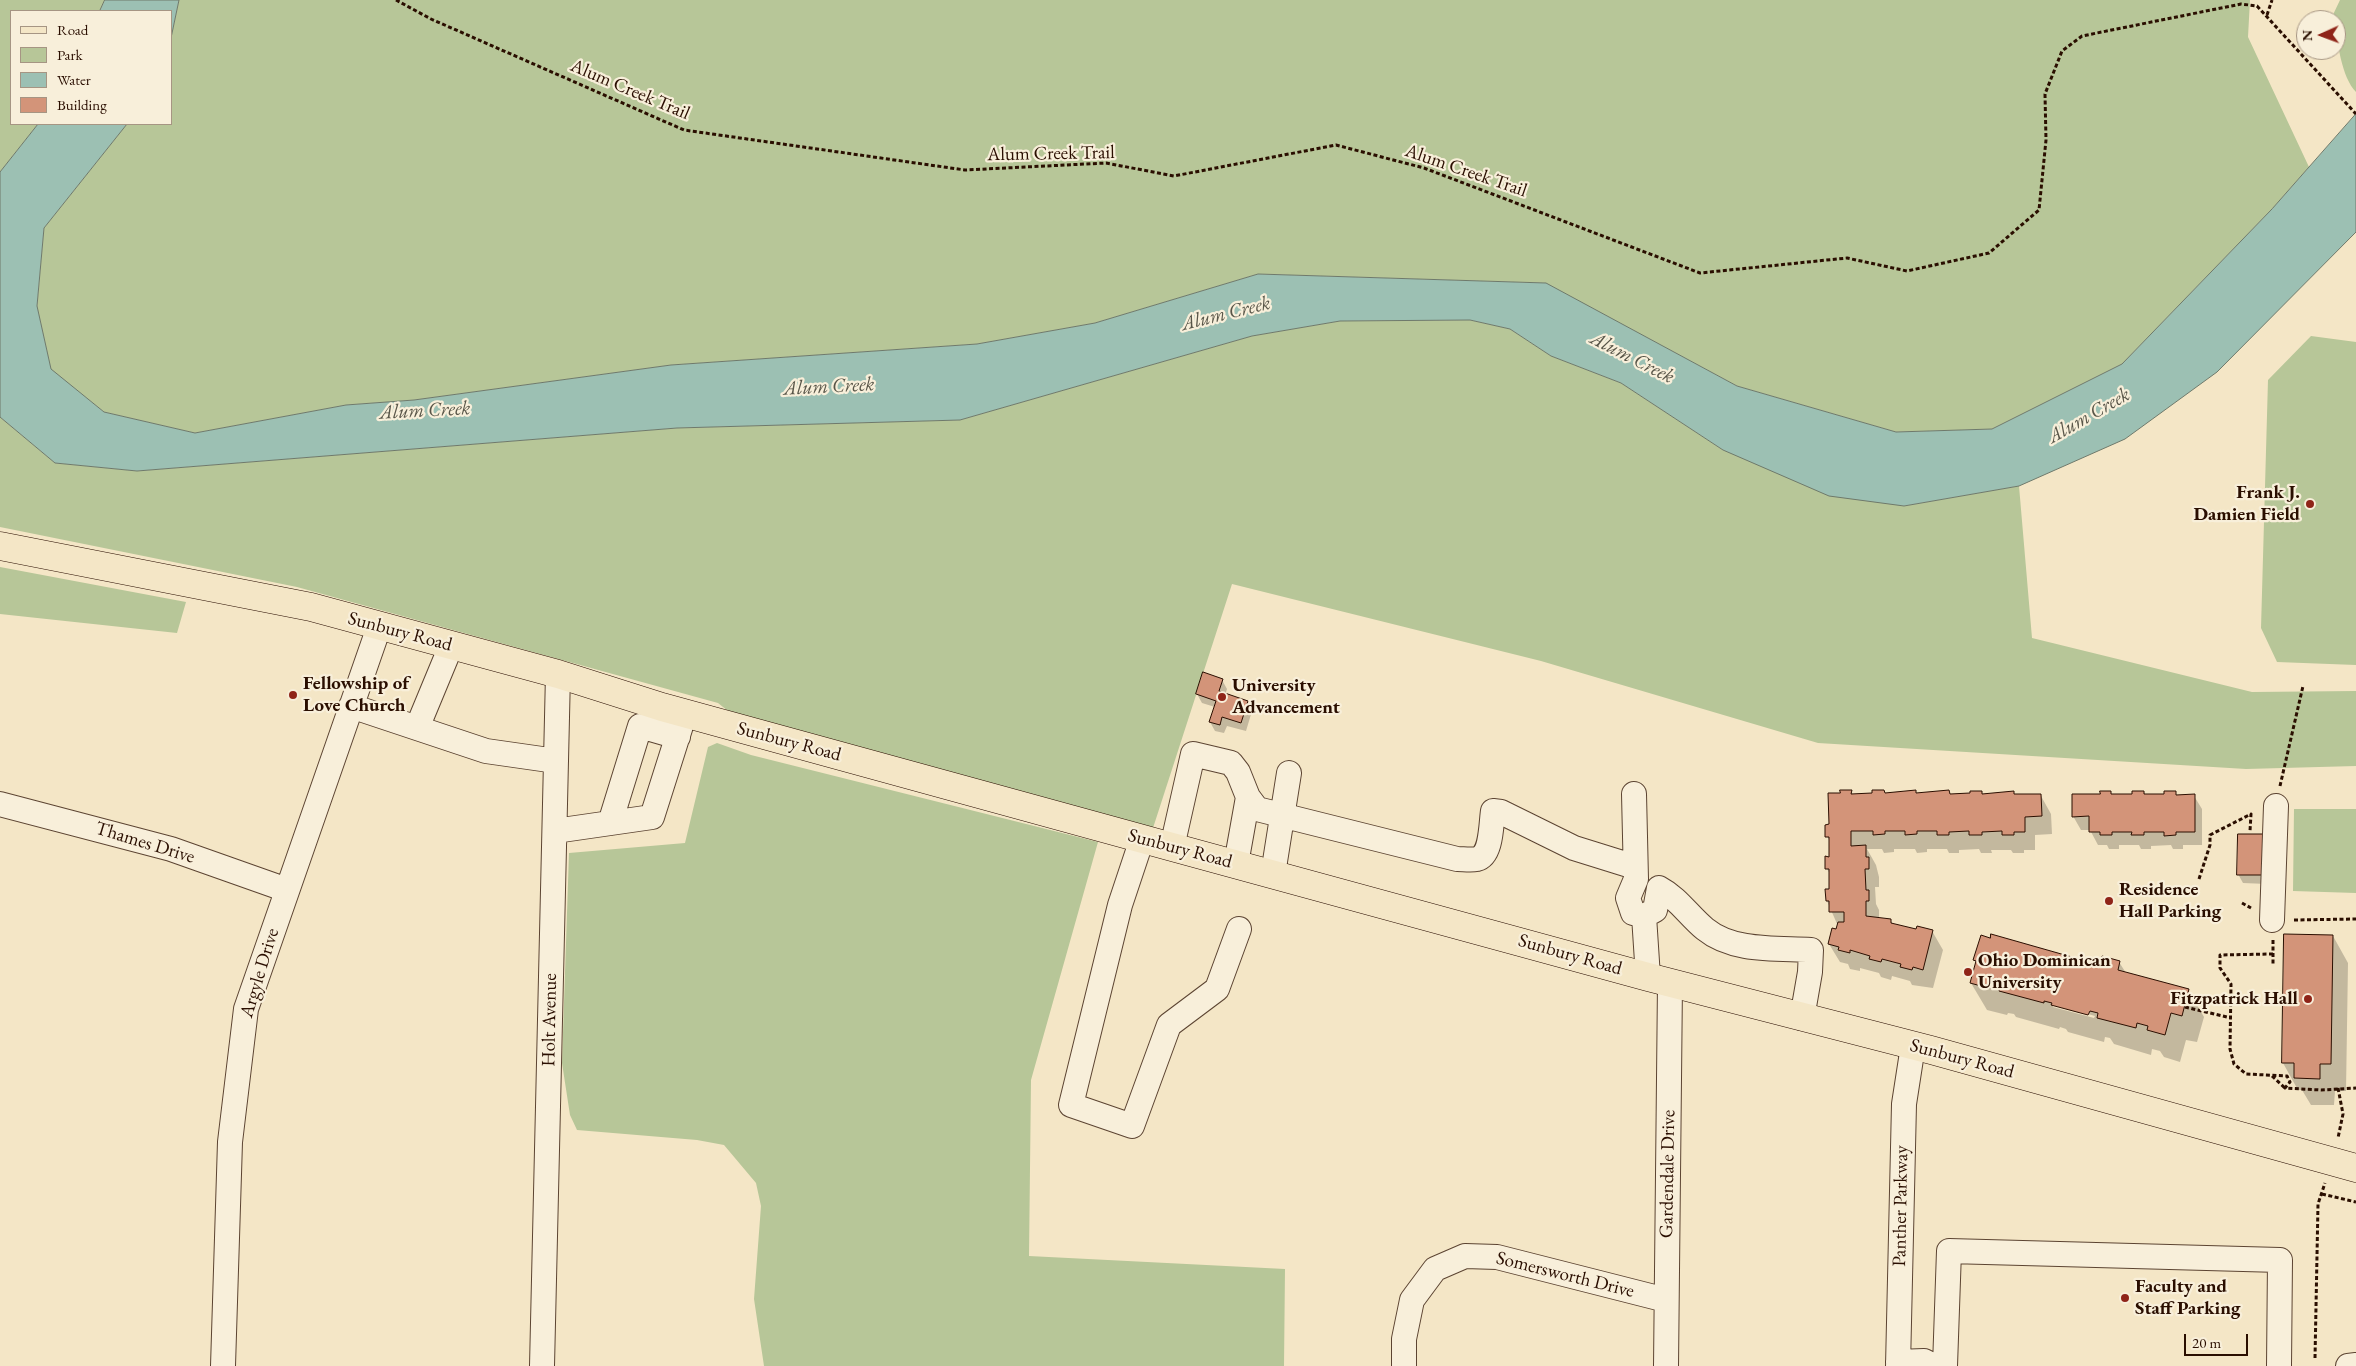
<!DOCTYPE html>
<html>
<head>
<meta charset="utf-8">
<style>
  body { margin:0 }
  #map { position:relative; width:2356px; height:1366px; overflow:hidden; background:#f4e6c6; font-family:"EB Garamond",serif }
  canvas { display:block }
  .legend { position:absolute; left:10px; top:10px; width:162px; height:115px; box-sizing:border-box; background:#f8efda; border:1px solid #a69583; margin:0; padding:6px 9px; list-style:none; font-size:15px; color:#2a0e00 }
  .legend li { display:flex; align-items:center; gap:10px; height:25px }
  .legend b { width:25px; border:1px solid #a69583 }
  .north { position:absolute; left:2296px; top:10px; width:50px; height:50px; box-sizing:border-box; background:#f8efda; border:1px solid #a69583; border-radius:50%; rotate:268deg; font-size:14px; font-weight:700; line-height:20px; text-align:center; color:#2a0e00 }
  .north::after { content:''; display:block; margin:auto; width:18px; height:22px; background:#8f2418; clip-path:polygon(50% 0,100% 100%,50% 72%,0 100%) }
  .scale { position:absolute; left:2184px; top:1334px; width:64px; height:22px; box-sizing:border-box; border:2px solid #2a0e00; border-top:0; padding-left:6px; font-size:15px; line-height:18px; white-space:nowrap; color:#2a0e00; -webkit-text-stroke:4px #f8efda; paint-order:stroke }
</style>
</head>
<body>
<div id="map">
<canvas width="2356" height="1366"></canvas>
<ul class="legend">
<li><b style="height:6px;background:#f4e6c6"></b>Road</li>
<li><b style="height:14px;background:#b7c698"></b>Park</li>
<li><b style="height:14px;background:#9cc0b3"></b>Water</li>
<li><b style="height:14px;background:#d39479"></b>Building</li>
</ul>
<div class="north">N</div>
<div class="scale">20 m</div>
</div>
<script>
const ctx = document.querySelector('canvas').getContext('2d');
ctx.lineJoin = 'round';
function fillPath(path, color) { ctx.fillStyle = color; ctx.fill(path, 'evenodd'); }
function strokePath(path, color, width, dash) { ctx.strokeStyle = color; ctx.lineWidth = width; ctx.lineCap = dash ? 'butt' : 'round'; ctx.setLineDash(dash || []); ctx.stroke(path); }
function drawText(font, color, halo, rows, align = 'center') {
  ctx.font = font + ' "EB Garamond",serif'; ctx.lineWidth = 4.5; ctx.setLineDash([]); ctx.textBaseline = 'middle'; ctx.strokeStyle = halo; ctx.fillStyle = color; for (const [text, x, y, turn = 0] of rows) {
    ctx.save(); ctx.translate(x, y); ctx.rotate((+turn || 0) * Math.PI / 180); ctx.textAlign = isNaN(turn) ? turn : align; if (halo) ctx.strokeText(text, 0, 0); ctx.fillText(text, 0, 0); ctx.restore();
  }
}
fillPath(new Path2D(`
  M0,0h105l-5,11h-89v113h27l-38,48z
  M179,0h2071l-2,37 61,130 -37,42 -150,155 -130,65 -96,3 -159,-46 -192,-103 -287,-9 -163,49 -118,21 -306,21 -257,35 -68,5 -151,28 -91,-21 -53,-42 -14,-63 7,-79 83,-104h44v-86z
  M2340,0h16v92c-14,-14 -20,-52 -20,-72l-5,-1z
  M1470,320l40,9 41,27 70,27 102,67 181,56 115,-20 13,152 220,54 104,-1v75l-110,3 -428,-26 -277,-82 -309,-77 -79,244 -425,-117 -10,-8 -421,-116 -297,-60v-110l55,46 82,8 540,-43 283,-8 292,-84 88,-15z
  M2311,336l45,6v323l-79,-3 -16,-34 7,-248z
  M0,567l186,35 -9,31 -177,-19z
  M717,743l34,12 347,87 -67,238 -2,176 256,13 -1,97h-520l-10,-67 7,-93 -5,-23 -32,-38 -27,-5 -120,-10 -7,-15 -8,-52 7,-210 116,-10 23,-96z
  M2294,809h62v84l-63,-2z`), '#b7c698');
const water = new Path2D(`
  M105,0h74l-8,38v-27h-71z
  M2356,114v118l-139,140 -92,67 -106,47 -115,20 -75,-10 -106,-46 -102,-67 -70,-27 -41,-27 -40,-9 -130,1 -88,15 -292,84 -283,8 -540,43 -82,-8 -55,-46v-245l38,-48h89l-83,104 -7,78 14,63 53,43 91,21 151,-28 68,-5 257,-35 306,-21 118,-21 163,-49 288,9 191,103 159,46 96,-3 130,-65 150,-155z`);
fillPath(water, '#9cc0b3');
strokePath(water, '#6e796b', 1);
fillPath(new Path2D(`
  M1222,680l5,9 -2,6 22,7 5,9 -6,20 -19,-5 -3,7 -9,-2 -5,-9 5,-15 -13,-4 -5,-9z
  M1851,791l2,4 63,-3 1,2 32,-2 2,3 20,-1 10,-2 2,3 58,1 10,18 1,20 -17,1v15h-11v3h-11l-2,-3h-20l1,3h-11l-2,-4 -20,1v3h-10l-2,-4h-20v3l-10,1 -2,-4h-21v3l-10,1 -2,-4h-15l9,16 3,12v10h-4l1,17 3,6v9l11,1 3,4 24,7h15l11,19 -10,38 -21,-3 -2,-4 -18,-5 -1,4 -10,-3 -2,-4 -19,-5v3l-10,-2 -2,-5 -8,-2 -11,-18 9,-18 -11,-25 -1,-11h4v-16l-3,-5 3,-11v-16l-3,-6 14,-42z
  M2110,792l2,3h21l11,-3 2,3h20l9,-3 2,4h17l8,13v36h-19v4h-10l-2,-4 -20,1v3h-10l-2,-4h-20v4h-10l-2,-4h-9l-8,-15h-9l-8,-14 28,-21z
  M2262,836l6,8 -1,40 -24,-1 -5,-9z
  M2333,936l15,27 -2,128h-11l-1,14h-23l-9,-15h-4l-15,-27z
  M1975,960l126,6 18,-4 7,11 62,17 16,27 -7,25 -11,-2 -6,22 -16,-5 -4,-6 -8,-2 -1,6 -37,-11 -4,-6 -5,-1 -1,5 -36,-10 -2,-3 -6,-2 -1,2 -43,-12 -2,-3 -6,-1 -1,2 -20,-5 -16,-27 6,-20zM2053,1004l42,12 -1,2 -41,-11z`), '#0003');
const building = new Path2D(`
  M1203,672l20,7 -4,12 29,10 -7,22 -19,-6 -2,8 -11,-3 7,-21 -20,-7z
  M1840,790h12l-1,4 21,-1v-3h12l1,3 31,-3v3l33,-3 1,4 20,-1v-2h12v3l32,-3v3h27l1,22 -17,1v15h-11v3h-12v-4l-20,1v3h-13v-4l-20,1v3h-12v-4h-20v3l-12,1v-4h-20v3l-12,1v-4h-22v15l15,-1v12h3v12h-4l1,21h3v11h-3v15l25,3v4l25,6 1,-3 16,4 -10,40 -10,-3 -1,3 -12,-3 1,-3 -19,-5 -1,3 -12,-3 1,-3 -20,-6v3l-12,-3 1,-3 -11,-3 4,-16 4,1 2,-7h6v-10h-15v-11h-3l-1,-12h4v-20h-4v-13l4,1v-20h-4v-12l4,-1 -1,-31h12z
  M2100,791h11v3h21v-3h12v3h20v-3h12v4l19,-1v38h-19v3l-12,1v-4h-20v3h-13l1,-3h-20v3h-12v-3h-11v-16l-17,1v-23h28z
  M2238,834h25l-1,41h-25z
  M1991,934l109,31 2,-9 18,5 -2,9 71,19 -7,27 -11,-3 -6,22 -18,-5 1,-4 -11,-3 -1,5 -39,-10 1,-5 -8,-2 -2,4 -37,-10 1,-2 -8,-2v2l-45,-12 1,-3 -7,-1 -1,2 -22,-6 6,-22 -3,-1 8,-25 9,3z
  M2284,934l49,1 -2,129h-11v15l-26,-1v-15h-12z`);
fillPath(building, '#d39479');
strokePath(building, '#2a0e00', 1);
const minor = new Path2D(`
  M351,706l135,45 70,10
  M417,728l34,-82
  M1634,794l2,85 -8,19 5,15 11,3 4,61
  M0,804l171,45 116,41
  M610,823l30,-97 38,11
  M555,831l97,-14 33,-104
  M1142,839l-22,66 -49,200 61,21 37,-101 48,-36 22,-60
  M1172,847l21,-93 38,9 7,9 10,25 9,12 200,50c6,0 14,1 20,0 15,-4 14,-36 16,-48l8,1 73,36 61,19
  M1236,864l12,-67
  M1273,874l16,-101
  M1644,916l11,-6 4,-22c19,10 30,28 46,41 28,23 71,19 106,21l-1,22 -8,46
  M2272,920l4,-114
  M1898,1362l26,-1 10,5
  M223,1366l7,-224 16,-133 133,-382
  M542,1366l16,-692
  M1404,1366v-27l8,-39 23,-31 30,-13 32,1 169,43
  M1666,1366l4,-383
  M1898,1366l6,-262 9,-58
  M1945,1366l4,-115 331,9 -1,106
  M2348,1366l8,-1`);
const major = new Path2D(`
  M0,546l311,61 247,67 104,33 510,140 476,130 283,73 425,118`);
strokePath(minor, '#5c4432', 26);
strokePath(major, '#2a0e00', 29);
strokePath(new Path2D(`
  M396,0l35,19 253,111 281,40 141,-7 68,13 162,-31 88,23 276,105 147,-15 60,13 82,-18 50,-43 7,-70 -1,-46 17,-43 20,-15 159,-32 16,2 99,108
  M2267,15l5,-15
  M2280,786l23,-100
  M2199,879l11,-34v-10l41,-21 -1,17
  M2242,903l9,5
  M2294,920l62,-1
  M2273,940v24
  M2273,954l-53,1v13l11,16 -1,65 4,15 12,10 41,2 3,6 -5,6 36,2 35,-2
  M2185,1007l46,11
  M2272,1076l13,12
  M2338,1088l5,26 -5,24
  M2322,1194l34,8
  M2315,1358l3,-154 7,-21`), '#2a0e00', 3, [4, 2.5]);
strokePath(minor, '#f8efda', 24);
strokePath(major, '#f4e6c6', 28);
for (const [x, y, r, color] of [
  [2310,504,5,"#8f2418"],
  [293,695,5,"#8f2418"],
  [1222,697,5,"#8f2418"],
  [2109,901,5,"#8f2418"],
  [1968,972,5,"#8f2418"],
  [2308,999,5,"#8f2418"],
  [2125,1298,5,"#8f2418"]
]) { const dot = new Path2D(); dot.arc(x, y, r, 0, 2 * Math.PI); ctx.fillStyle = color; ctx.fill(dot); strokePath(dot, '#f8efda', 2); }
drawText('19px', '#2a0e00', '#f8efda', [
  ["Alum Creek Trail",630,90,23],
  ["Alum Creek Trail",1051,154,-1],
  ["Alum Creek Trail",1466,171,19],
  ["Sunbury Road",400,632,15],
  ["Sunbury Road",789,742,15],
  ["Thames Drive",145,843,17],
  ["Sunbury Road",1180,849,15],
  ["Sunbury Road",1570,955,16],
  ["Argyle Drive",260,973,-73],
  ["Holt Avenue",550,1020,-89],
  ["Sunbury Road",1962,1059,15],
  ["Gardendale Drive",1668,1174,-89],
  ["Panther Parkway",1901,1206,-89],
  ["Somersworth Drive",1565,1275,14]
]);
drawText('bold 19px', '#2a0e00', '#f8efda', [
  ["Frank J.",2300,493,"right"],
  ["Damien Field",2300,515,"right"],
  ["Fellowship of",303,684],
  ["Love Church",303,706],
  ["University",1232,686],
  ["Advancement",1232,708],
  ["Residence",2119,890],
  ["Hall Parking",2119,912],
  ["Ohio Dominican",1978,961],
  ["University",1978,983],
  ["Fitzpatrick Hall",2298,999,"right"],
  ["Faculty and",2135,1287],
  ["Staff Parking",2135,1309]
], 'left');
drawText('italic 20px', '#585548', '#f8efda', [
  ["Alum Creek",1226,314,-14],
  ["Alum Creek",1632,358,27],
  ["Alum Creek",829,387,-3],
  ["Alum Creek",425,411,-3],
  ["Alum Creek",2089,416,-30]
]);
</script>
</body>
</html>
